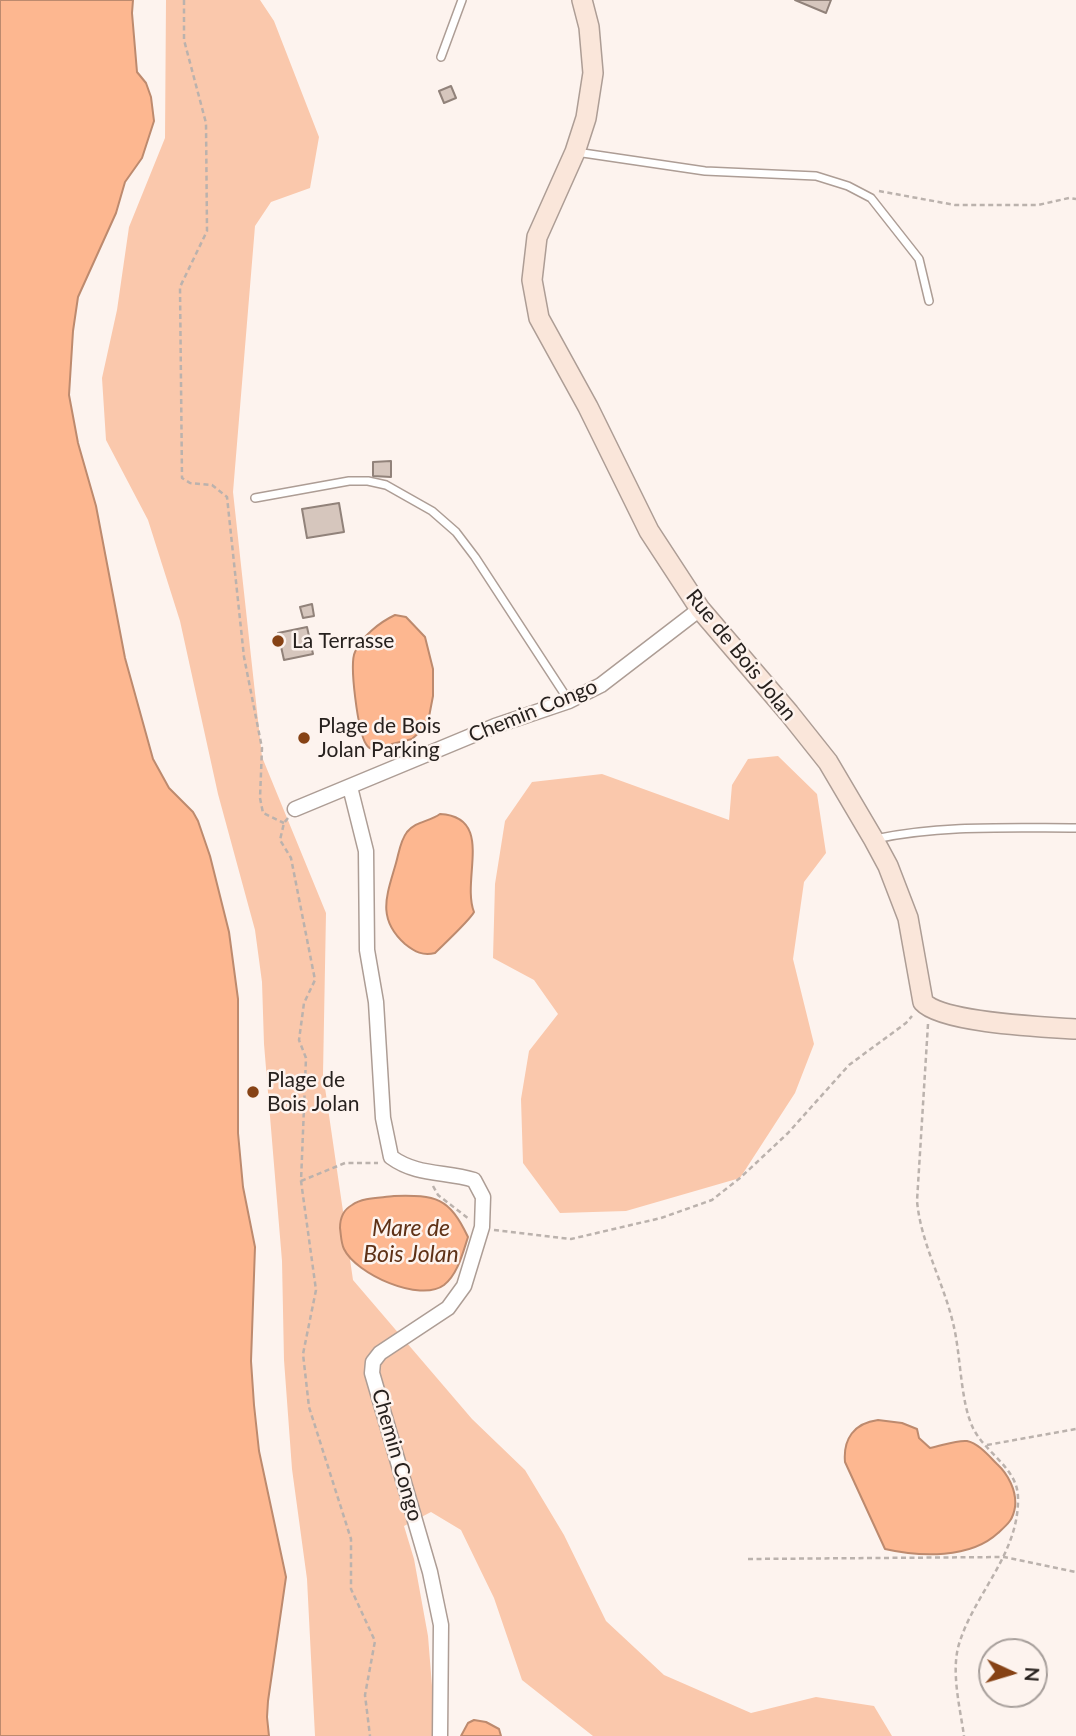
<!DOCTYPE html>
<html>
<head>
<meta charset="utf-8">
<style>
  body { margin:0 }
  #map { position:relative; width:1076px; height:1736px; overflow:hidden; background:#fdf3ee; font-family:Lato,sans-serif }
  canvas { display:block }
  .north { position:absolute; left:978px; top:1638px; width:70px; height:70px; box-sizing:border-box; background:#fdf3ee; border:2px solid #a79f9b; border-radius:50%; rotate:94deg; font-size:19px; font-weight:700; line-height:28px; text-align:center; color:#27211e }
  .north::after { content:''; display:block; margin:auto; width:24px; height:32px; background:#864215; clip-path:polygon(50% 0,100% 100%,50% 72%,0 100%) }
</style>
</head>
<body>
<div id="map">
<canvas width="1076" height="1736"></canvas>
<div class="north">N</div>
</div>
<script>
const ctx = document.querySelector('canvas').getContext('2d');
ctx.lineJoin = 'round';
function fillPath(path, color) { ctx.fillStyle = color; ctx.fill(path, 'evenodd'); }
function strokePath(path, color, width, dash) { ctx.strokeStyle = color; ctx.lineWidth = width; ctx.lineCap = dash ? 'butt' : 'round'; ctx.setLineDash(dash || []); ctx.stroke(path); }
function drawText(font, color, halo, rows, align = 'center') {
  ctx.font = font + ' Lato,sans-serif'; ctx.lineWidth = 5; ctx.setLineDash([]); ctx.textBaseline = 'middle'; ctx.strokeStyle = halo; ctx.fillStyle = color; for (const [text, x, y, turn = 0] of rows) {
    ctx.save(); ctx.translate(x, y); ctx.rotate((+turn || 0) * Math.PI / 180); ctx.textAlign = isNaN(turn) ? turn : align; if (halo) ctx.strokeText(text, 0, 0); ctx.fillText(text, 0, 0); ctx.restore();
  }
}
fillPath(new Path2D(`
  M166,0h94l14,21 45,116 -9,51 -39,14 -16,24 -22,266 29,265 64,156 -3,161 30,206 119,139 53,51 39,65 42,86 58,54 87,38 65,-16 58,9 18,30h-299l-71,-56 -28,-82 -33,-68 -30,-18 -27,14 10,33 14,77 8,100h-121l-8,-157 -15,-110 -8,-109 -2,-99 -18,-217 -2,-62 -7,-52 -37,-136 -38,-173 -32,-101 -42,-80 -4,-62 15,-68 12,-83 36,-89z
  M778,756l39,38 9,59 -22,29 -11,77 21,85 -19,49 -55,85 -114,33 -66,2 -37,-50 -2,-64 8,-48 29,-37 -24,-34 -41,-22 2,-74 10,-63 27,-39 70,-8 127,46 3,-35 16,-26z`), '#fac8ac');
const water = new Path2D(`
  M0,0h133l-1,13 5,59 9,11 5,14 3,24 -12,37 -17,24 -9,31 -38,84 -5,34 -4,64 9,48 18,63 29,152 28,101 16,29 24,24 5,9 12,35 19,76 9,67v134l5,54 12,60 -4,114 3,44 5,46 27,126 -18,124 -1,16 2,19h-269z
  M395,615l11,2 19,20 8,32v27l-5,26 -4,6 -12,11 -20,5 -7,7c-7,0 -15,0 -19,-7 -8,-12 -17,-80 -11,-92 6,-15 25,-30 40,-37z
  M440,814c55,3 21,65 34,98 -4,8 -31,33 -39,41 -12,3 -20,-1 -30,-9 -29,-26 -18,-49 -9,-81 3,-10 4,-22 11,-31 9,-11 22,-10 33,-18z
  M394,1196c42,-1 55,1 74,41 -5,15 -10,37 -24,48 -24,18 -88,-11 -100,-36 -3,-6 -3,-14 -4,-21 0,-9 3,-18 12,-23 11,-8 29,-7 42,-9z
  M878,1420l24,3 15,6 2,9 11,10c12,-2 25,-8 37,-7 11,2 22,15 30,23 11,10 20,27 18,43 -2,13 -7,17 -17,26 -28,26 -78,24 -113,16l-40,-87c-2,-23 9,-39 33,-42z
  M474,1720l12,2 13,7 2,7h-40l7,-13z`);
fillPath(water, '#fdb790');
strokePath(water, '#bd8a6e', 2);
const building = new Path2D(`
  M795,0h36l-5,13z
  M451,86l5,12 -12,5 -5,-12z
  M391,461v16l-18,-1v-14z
  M339,503l5,29 -37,6 -5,-29z
  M312,604l2,12 -11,2 -3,-11z
  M307,627l6,27 -29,6 -6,-27z`);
fillPath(building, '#d6c6bd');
strokePath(building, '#91827a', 2);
const lane = new Path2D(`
  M441,57l21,-57
  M576,152l129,19 111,5 32,10 23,12 48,61 10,42
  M255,498l94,-17h19l18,4 46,26 24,21 19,25 94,144
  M875,839c66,-14 133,-11 201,-11`);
const street = new Path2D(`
  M350,787l16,64 1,99 9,52 7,116 8,39c26,19 54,14 83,23l9,17 -1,30 -18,59 -16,22 -68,45 -7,9 -1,11 58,199 11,53 -1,111
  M295,809l200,-83 74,-25 32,-16 99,-76`);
const secondary = new Path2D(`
  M582,0l7,27 4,46 -7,45 -11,34 -38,85 -5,43 7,38 49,89 61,124 51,78 89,104 39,49 46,78 14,26 20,52 15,84c19,21 122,25 153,27`);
strokePath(lane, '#ad9d95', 10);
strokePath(street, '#ad9d95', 17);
strokePath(secondary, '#ad9d95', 22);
strokePath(new Path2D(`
  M184,0v40l22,83 1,108 -27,56 2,191 8,5 22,2 15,12 17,160 18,91 -2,50 3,15 21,10
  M879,191l76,14h83l31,-7 7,1
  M288,818l-4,5 -4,17 11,18 24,122 -11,23 -5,37 7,18 -5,123 15,109 -13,64 6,53 42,132v50l24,52 -10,54 5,41
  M928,1024l-11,177c4,43 26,80 36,122 8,31 7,78 20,105 12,25 45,40 45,70 1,55 -42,94 -58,143 -10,28 0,66 4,95
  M301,1181l44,-18h33
  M433,1186l5,9 31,24
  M494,1230l77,9 90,-21 51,-18 28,-22 48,-45 61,-68 57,-42 6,-7
  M987,1445l89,-16
  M748,1559l256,-2 72,15`), '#bbb2ad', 2.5, [5, 3.5]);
strokePath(lane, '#fff', 7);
strokePath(street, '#fff', 14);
strokePath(secondary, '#fae6da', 19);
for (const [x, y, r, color] of [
  [278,641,7,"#864215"],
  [304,738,7,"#864215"],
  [253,1092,7,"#864215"]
]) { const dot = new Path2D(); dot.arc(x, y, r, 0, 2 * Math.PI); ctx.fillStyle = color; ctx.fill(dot); strokePath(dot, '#fdf3ee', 2.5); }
drawText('21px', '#27211e', '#fdf3ee', [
  ["La Terrasse",292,641],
  ["Plage de Bois",318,726],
  ["Jolan Parking",318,750],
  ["Plage de",267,1080],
  ["Bois Jolan",267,1104]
], 'left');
drawText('21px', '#27211e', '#fdf3ee', [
  ["Rue de Bois Jolan",741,655,51],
  ["Chemin Congo",533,711,-22],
  ["Chemin Congo",397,1455,74]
]);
drawText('italic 23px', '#5e3116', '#fdf3ee', [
  ["Mare de",411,1229],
  ["Bois Jolan",411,1255]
]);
</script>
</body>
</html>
